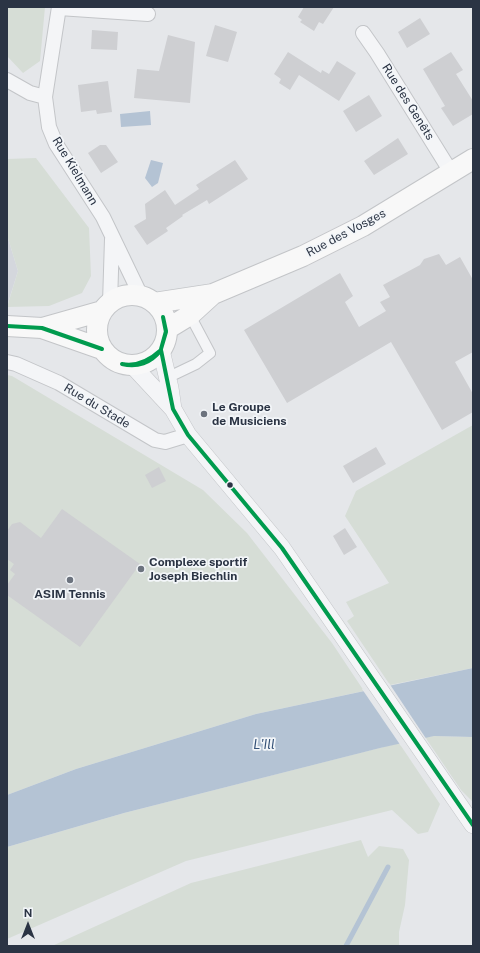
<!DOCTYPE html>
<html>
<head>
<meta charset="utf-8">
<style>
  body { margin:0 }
  #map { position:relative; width:480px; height:953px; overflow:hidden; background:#e5e7ea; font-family:"Public Sans",sans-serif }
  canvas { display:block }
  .frame { position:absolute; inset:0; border:8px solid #2b3444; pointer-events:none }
  .north { position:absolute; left:8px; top:905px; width:40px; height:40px; -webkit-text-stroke:3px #f3f6f9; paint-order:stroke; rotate:0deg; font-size:11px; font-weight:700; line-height:16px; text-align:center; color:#2b3444 }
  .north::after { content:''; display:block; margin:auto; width:14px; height:18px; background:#2b3444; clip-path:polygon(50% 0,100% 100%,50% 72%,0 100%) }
</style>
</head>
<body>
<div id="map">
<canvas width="480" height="953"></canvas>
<div class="frame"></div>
<div class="north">N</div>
</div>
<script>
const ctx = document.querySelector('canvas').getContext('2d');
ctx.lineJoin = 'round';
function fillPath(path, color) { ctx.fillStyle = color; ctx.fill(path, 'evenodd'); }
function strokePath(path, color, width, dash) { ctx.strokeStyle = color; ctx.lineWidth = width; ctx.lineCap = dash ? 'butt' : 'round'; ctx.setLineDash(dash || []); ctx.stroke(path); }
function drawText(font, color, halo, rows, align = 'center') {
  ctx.font = font + ' "Public Sans",sans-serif'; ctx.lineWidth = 3.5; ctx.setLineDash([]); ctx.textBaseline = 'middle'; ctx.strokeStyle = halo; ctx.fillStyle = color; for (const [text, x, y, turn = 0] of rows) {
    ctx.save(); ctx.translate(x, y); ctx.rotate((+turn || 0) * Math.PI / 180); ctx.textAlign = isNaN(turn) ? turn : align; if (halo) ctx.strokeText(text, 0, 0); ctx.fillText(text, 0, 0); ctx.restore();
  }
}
fillPath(new Path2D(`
  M7,235l11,36 -11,35z`), '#d4d7dd');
fillPath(new Path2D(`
  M7,7h38l-5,54 -17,12 -16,-17z
  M36,158l53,70 2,48 -9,17 -33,13 -42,1 11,-36 -11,-36v-76z
  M7,375l5,1 191,114 44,43 85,110 32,48 -108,23 -180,55 -69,26z
  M473,425v243l-83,17 -43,-64 7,-5 -8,-14 43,-19 -44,-67 11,-25z
  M434,736l39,1v65l-12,-12 -36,-53z
  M399,743l41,61 -12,28 -10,2 -26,-24 -206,51 -179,78v-92l117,-34z
  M361,840l7,17 11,-11 24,3 6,11 -4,45 -6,27v14h-347l139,-63z`), '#d6ddd6');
fillPath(new Path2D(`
  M150,111l1,14 -30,2 -1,-13z
  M151,160l12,3 -5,20 -6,4 -7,-9z
  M473,668v69l-39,-1 -54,12 -256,65 -117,34v-52l69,-26 180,-55z`), '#b4c3d4');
fillPath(new Path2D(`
  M389,683l38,57 -26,6 -39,-57z`), '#e5e7ea');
strokePath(new Path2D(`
  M346,946l42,-79`), '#b4c3d4', 5);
fillPath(new Path2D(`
  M304,7h30l-11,17 -4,-2 -5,9 -14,-9 2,-2 -4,-3z
  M420,18l10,16 -23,14 -9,-16z
  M215,25l22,7 -9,30 -22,-6z
  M92,30l26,2 -1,18 -26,-1z
  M168,35l27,7 -5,61 -56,-5 3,-29 22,2z
  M288,52l33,21 1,-3 7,4 8,-13 19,12 -17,28 -40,-26 -9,15 -11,-7 2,-4 -7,-5z
  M451,52l12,18 -7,4 17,27v13l-20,12 -12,-18 4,-2 -22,-37z
  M108,81l4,31 -15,2 -1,-4 -15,2 -3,-27z
  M369,95l13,21 -26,16 -13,-21z
  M398,138l10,16 -34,21 -10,-14z
  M100,145h6l12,17 -17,11 -13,-20z
  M235,160l13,19 -39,25 -2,-4 -25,15 1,1 -17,12 2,3 -21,14 -13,-19 12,-7 -1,-15 20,-14 10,15 24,-16 -3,-4z
  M439,254l7,11 14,-8 13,23v72l-18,10 18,32v18l-31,18 -51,-88 -104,61 -43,-73 96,-57 13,23 -8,6 14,25 27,-16 -6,-9 10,-5 -7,-12 37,-20 4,-6z
  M376,447l10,17 -33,19 -10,-17z
  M159,467l7,14 -14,7 -7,-13z
  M62,509l78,55 -60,83 -73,-52v-10l8,-11 -5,-4 4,-6 -7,-5v-28l5,-7 8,-2 21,16z
  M345,528l12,19 -13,8 -11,-19z`), '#cecfd2');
const pedestrian = new Path2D(`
  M173,375l23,-11 14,-11 -17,-32`);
const minor = new Path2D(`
  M59,8l89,6
  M363,33l14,20 74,119
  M7,80l23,13 15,4 4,30 7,17 47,73 38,79
  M45,97l14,-90
  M110,303l2,-64
  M7,362l9,2 43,19 96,57 10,2 23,-7`);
const tertiary = new Path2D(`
  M161,350l9,38 3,21
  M133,366l40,43 15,26 94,113 191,277`);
const secondary = new Path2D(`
  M97 330a35 35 0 1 1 70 0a35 35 0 1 1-70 0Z
  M154,303l59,-9 90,-38 60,-30 110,-67
  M7,326l35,2 60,-17
  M42,328l60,21
  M167,329l23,-14 23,-21`);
strokePath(pedestrian, '#c3c5c8', 12);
strokePath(minor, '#c3c5c8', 16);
strokePath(tertiary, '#c3c5c8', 18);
strokePath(secondary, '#c3c5c8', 22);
strokePath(pedestrian, '#f4f5f7', 10);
strokePath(minor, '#f4f5f7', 14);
strokePath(tertiary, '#f4f5f7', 17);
strokePath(secondary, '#f8f8f8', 20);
strokePath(new Path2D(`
  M7,326l35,2 60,21
  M161,349l5,-18 -3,-14
  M161,349l5,-17 -3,-15
  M161,350l12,59 15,26 94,113 191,277
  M122,364c15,3 28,-4 39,-14
  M122,364c15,4 29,-1 39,-14`), '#009b4e', 4);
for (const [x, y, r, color] of [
  [204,414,4,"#6c737e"],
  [230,485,3.5,"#2b3444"],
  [141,569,4,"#6c737e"],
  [70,580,4,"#6c737e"]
]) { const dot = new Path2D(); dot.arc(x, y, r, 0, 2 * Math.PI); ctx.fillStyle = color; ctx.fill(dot); strokePath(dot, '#f3f6f9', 1.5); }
drawText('12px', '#2b3444', '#f3f6f9', [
  ["Rue des Genêts",408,102,58],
  ["Rue Kielmann",75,171,59],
  ["Rue des Vosges",346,233,-28],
  ["Rue du Stade",97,406,31]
]);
drawText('bold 12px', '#2b3444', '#f3f6f9', [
  ["Le Groupe",212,407],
  ["de Musiciens",212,421],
  ["Complexe sportif",149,562],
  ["Joseph Biechlin",149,576],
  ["ASIM Tennis",70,594,"center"]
], 'left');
drawText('italic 13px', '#355278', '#f3f6f9', [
  ["L'Ill",264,745]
]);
</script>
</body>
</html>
